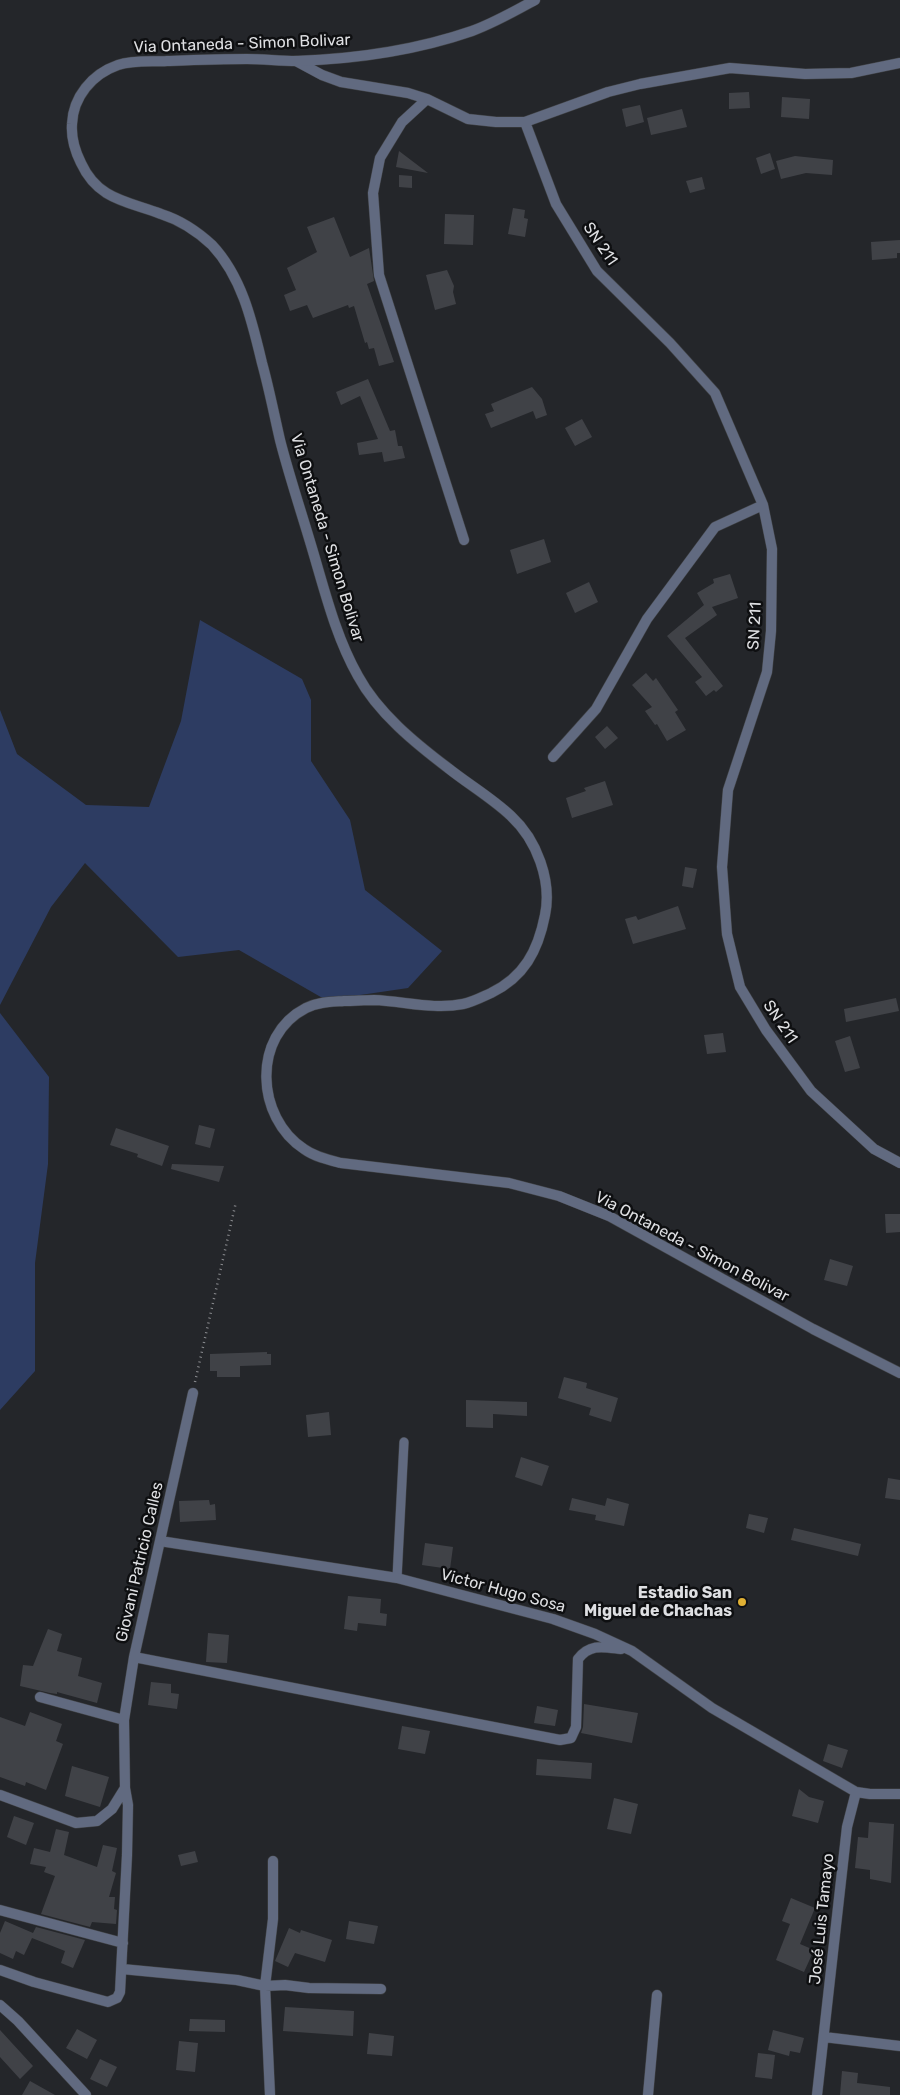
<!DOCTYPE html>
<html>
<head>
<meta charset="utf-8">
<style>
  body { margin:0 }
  canvas { display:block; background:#24262a }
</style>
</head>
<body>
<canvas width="900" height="2095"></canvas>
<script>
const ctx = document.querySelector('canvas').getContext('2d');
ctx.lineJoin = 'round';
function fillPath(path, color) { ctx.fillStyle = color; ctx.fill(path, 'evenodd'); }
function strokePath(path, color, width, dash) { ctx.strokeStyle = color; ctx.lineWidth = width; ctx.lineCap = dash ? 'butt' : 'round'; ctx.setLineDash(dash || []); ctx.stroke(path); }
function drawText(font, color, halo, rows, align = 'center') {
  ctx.font = font + ' Rubik,sans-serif'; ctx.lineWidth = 5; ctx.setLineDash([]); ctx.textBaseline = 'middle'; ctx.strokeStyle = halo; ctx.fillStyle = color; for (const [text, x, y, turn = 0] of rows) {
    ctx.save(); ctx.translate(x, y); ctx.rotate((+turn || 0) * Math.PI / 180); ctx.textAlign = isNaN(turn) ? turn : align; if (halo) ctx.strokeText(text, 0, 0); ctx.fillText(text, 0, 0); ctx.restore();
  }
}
fillPath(new Path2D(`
  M200,620l102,59 9,21v61l39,59 15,70 77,61 -34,37 -82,12 -87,-50 -61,7 -93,-94 -34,44 -51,98v-295l17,44 69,51 63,2 32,-86z
  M0,1013l49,64 -1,87 -13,99v108l-35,39z`), '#2d3c62');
fillPath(new Path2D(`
  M749,92l1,16 -21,1v-16z
  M782,97l28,2 -1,20 -28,-2z
  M640,105l4,17 -18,5 -4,-18z
  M682,109l5,18 -36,8 -4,-17z
  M399,151l29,22 -32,-6z
  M770,153l5,16 -14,5 -5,-16z
  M795,156l38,4 -1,15 -26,-2 -25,6 -5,-18z
  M399,175l13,1v12l-13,-1z
  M702,177l3,12 -15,4 -4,-12z
  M513,208l12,2 -1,8 4,1 -3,18 -17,-3z
  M445,214l29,1 -1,30 -29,-1z
  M334,217l16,40 19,-9 5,33 -7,3 27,78 -15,4 -5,-18 -5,1 -2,-7 -2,1 -11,-37 -5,2 -1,-3 -35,13 -6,-13 -17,6 -6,-16 12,-5 -9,-22 30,-16 -10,-25z
  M900,240v13h-3v5l-25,2 -1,-18z
  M447,270l7,16 -1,6 3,12 -21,6 -9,-35z
  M368,379l22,52 5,-1 3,16h4l3,12 -21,4 -2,-10 -23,3 -2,-12 21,-4 -18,-43 -19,9 -5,-13z
  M532,387l10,12 5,16 -11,4 -3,-8 -42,17 -6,-14 9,-3 -3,-7z
  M582,419l10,18 -17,9 -10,-18z
  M544,539l7,23 -34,12 -7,-24z
  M730,574l8,24 -26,9 5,8 -32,23 38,48 -7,6 -2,-2 -8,6 -11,-14 7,-5 -35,-41 37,-31 -7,-12 17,-10 -1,-4z
  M589,582l9,20 -23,11 -9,-20z
  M646,673l7,8 3,-3 22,32 -3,2 11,18 -19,11 -10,-17 -2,1 -10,-14 7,-4 -20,-22z
  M607,726l11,12 -13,11 -10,-12z
  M605,781l8,24 -41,13 -6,-20 20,-7 -2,-3z
  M685,867l12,2 -4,19 -11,-2z
  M678,906l8,23 -53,15 -8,-25 11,-3 2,4z
  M896,998l3,13 -53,11 -2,-13z
  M723,1033l3,19 -19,2 -3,-19z
  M850,1036l10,32 -15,4 -10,-31z
  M199,1125l16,4 -5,19 -15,-4z
  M116,1128l53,18 -7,20 -25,-9 1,-3 -28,-9z
  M172,1164l52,2 -5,16 -48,-13z
  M885,1214h15v18l-14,1z
  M830,1259l23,7 -6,20 -23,-6z
  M267,1352v2h4v11l-31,1v11h-23v-6h-7v-17z
  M564,1377l23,6 -1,5 32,10 -7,24 -22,-7 2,-7 -33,-10z
  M466,1400l61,2v14l-34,-2v14l-27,-1z
  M329,1412l2,23 -23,2 -2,-22z
  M521,1457l28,9 -7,20 -27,-9z
  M888,1478l12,2v20l-15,-2z
  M572,1498l33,8 2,-8 22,6 -5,22 -29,-6 1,-5 -27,-5z
  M209,1500l1,5 5,-1 1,16 -36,2 -1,-21z
  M749,1514l19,4 -4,15 -18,-5z
  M794,1528l67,16 -3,12 -67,-16z
  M425,1543l28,4 -3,22 -28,-4z
  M348,1596l33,3 -1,14 7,1 -1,12 -28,-3 -1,8 -13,-2z
  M48,1629l14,5 -5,17 25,7 -4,18 24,7 -5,20 -40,-11v2l-7,-1 -30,-7 3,-21 10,1z
  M208,1633l21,2 -2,28 -21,-1z
  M151,1682l20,2v9l8,1 -2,15 -29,-4z
  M584,1704l54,9 -6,30 -51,-10 2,-6z
  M537,1706l21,4 -3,16 -21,-3z
  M30,1712l32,12 -6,17 7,3 -17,46 -20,-8 -1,4 -25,-9v-60l25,9z
  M402,1726l28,5 -5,23 -27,-5z
  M828,1744l20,6 -6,18 -19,-7z
  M537,1759l55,4 -1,16 -55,-4z
  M72,1766l37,11 -9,30 -35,-11z
  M799,1789l10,8 15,4 -6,22 -26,-7z
  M614,1798l24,6 -7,30 -24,-5z
  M14,1816l20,7 -8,22 -19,-8z
  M869,1822l25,2 -3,59 -21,-4v-9l-15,-2 3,-31 10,1z
  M56,1829l13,3 -5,23 33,12 6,-22 14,3 -5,23 4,2 -7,24h6l-1,12 3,1 -1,14 -24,-2 -2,5 -49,-13 14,-38 -11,-4 2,-5 -16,-3 4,-16 16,4z
  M195,1851l3,11 -17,4 -3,-11z
  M791,1898l24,10 -15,36 14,6 -10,22 -28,-12 14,-36 -8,-3z
  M5,1921l28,12 3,-6 49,13 -12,28 -12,-5 4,-12 -33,-13 -8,17 -8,-4 -3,8 -13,-6v-20z
  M349,1921l29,5 -4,18 -28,-5z
  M289,1928l11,5 1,-3 31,10 -7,22 -30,-9 -7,14 -13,-6z
  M285,2007l69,4 -1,25 -70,-5z
  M190,2019l35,1v12l-36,-1z
  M77,2029l20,11 -10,19 -21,-11z
  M0,2030l33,36 -13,13 -20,-22z
  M773,2030l31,8 -4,15 -10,-2 -1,5 -21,-6z
  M369,2033l25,3 -2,20 -25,-2z
  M179,2041l19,2 -3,29 -19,-2z
  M758,2053l17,2 -3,24 -17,-2z
  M100,2059l17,8 -10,20 -17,-8z
  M842,2071l16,2 -1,10 33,4v8h-50z
  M30,2081l25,14h-33z`), '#404247');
const service = new Path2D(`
  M397,1578l7,-136`);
const minor = new Path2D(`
  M296,61l26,14 19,7 67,11 19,6 41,20 28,3h29l83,-30 32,-8 90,-16 75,6 46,-1 49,-10
  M427,99l-25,23 -22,36 -7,35 6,82 85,265
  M525,122l31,82 41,67 73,72 45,50 48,112 9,44 -1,82 -4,41 -39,118 -6,77 5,67 13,53 26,43 45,61 63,58 26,14
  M553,757l43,-48 51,-90 68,-92 48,-22
  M160,1541l237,37 156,41 42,15 37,17 80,57 144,84
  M134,1657l426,83 11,-2 5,-11 2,-68c12,-16 26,-12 43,-10
  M40,1697l84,23
  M0,1795l76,28 21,-2 15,-12 13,-21 -1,-68 10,-63 59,-264
  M0,1910l123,33
  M122,1969l115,11 28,6 20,-1 24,3 72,1
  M0,1970l34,12 74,20 9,-4 3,-6 7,-137 1,-50 -3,-17
  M0,2005l18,16 68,74
  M824,2037l76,9
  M270,2095l-5,-109 8,-67v-58
  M648,2095l9,-100
  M817,2095l30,-268 9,-35 14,2h30`);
const tertiary = new Path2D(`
  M535,0c-20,11 -41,23 -63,31 -55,19 -117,28 -176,30 -16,0 -33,-2 -49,-2 -27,0 -53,1 -80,2 -16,1 -34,-1 -49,4 -26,9 -45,32 -46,59 -1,14 3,27 9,39 17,37 46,38 80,51 19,6 37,18 51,31 30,32 40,76 50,118 7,25 12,51 18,77 10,39 23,77 34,115 12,41 23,84 44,121 20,37 57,67 90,92 20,16 44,30 63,48 26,24 41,65 34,99 -7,36 -21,62 -54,78 -9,4 -18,9 -28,11 -29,6 -60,-3 -89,-4 -10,0 -20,1 -30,1 -14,1 -26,1 -38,7 -55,28 -50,110 -2,141 11,8 25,11 37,14l168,20 50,13 50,20 204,113 87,44`);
strokePath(service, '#424447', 10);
strokePath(minor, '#424447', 11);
strokePath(tertiary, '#424447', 11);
strokePath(new Path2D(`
  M195,1382l41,-180`), '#8a8b8f', 2.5, [1, 4]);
strokePath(service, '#616a80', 9);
strokePath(minor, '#616a80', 10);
strokePath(tertiary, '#616a80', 10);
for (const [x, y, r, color] of [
  [742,1602,5,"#e0b034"]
]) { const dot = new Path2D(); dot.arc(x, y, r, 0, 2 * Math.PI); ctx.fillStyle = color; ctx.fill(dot); strokePath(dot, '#0e0f11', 2); }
drawText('16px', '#dedfe2', '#0e0f11', [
  ["Via Ontaneda - Simon Bolivar",242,44,-2],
  ["SN 211",600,244,56],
  ["Via Ontaneda - Simon Bolivar",327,538,73],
  ["SN 211",755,626,-87],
  ["SN 211",780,1022,56],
  ["Via Ontaneda - Simon Bolivar",692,1247,28],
  ["Giovani Patricio Calles",140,1562,-77],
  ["Victor Hugo Sosa",503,1591,15],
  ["José Luis Tamayo",822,1919,-84]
]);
drawText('bold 16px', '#dedfe2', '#0e0f11', [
  ["Estadio San",732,1593],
  ["Miguel de Chachas",732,1611]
], 'right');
</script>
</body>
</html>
